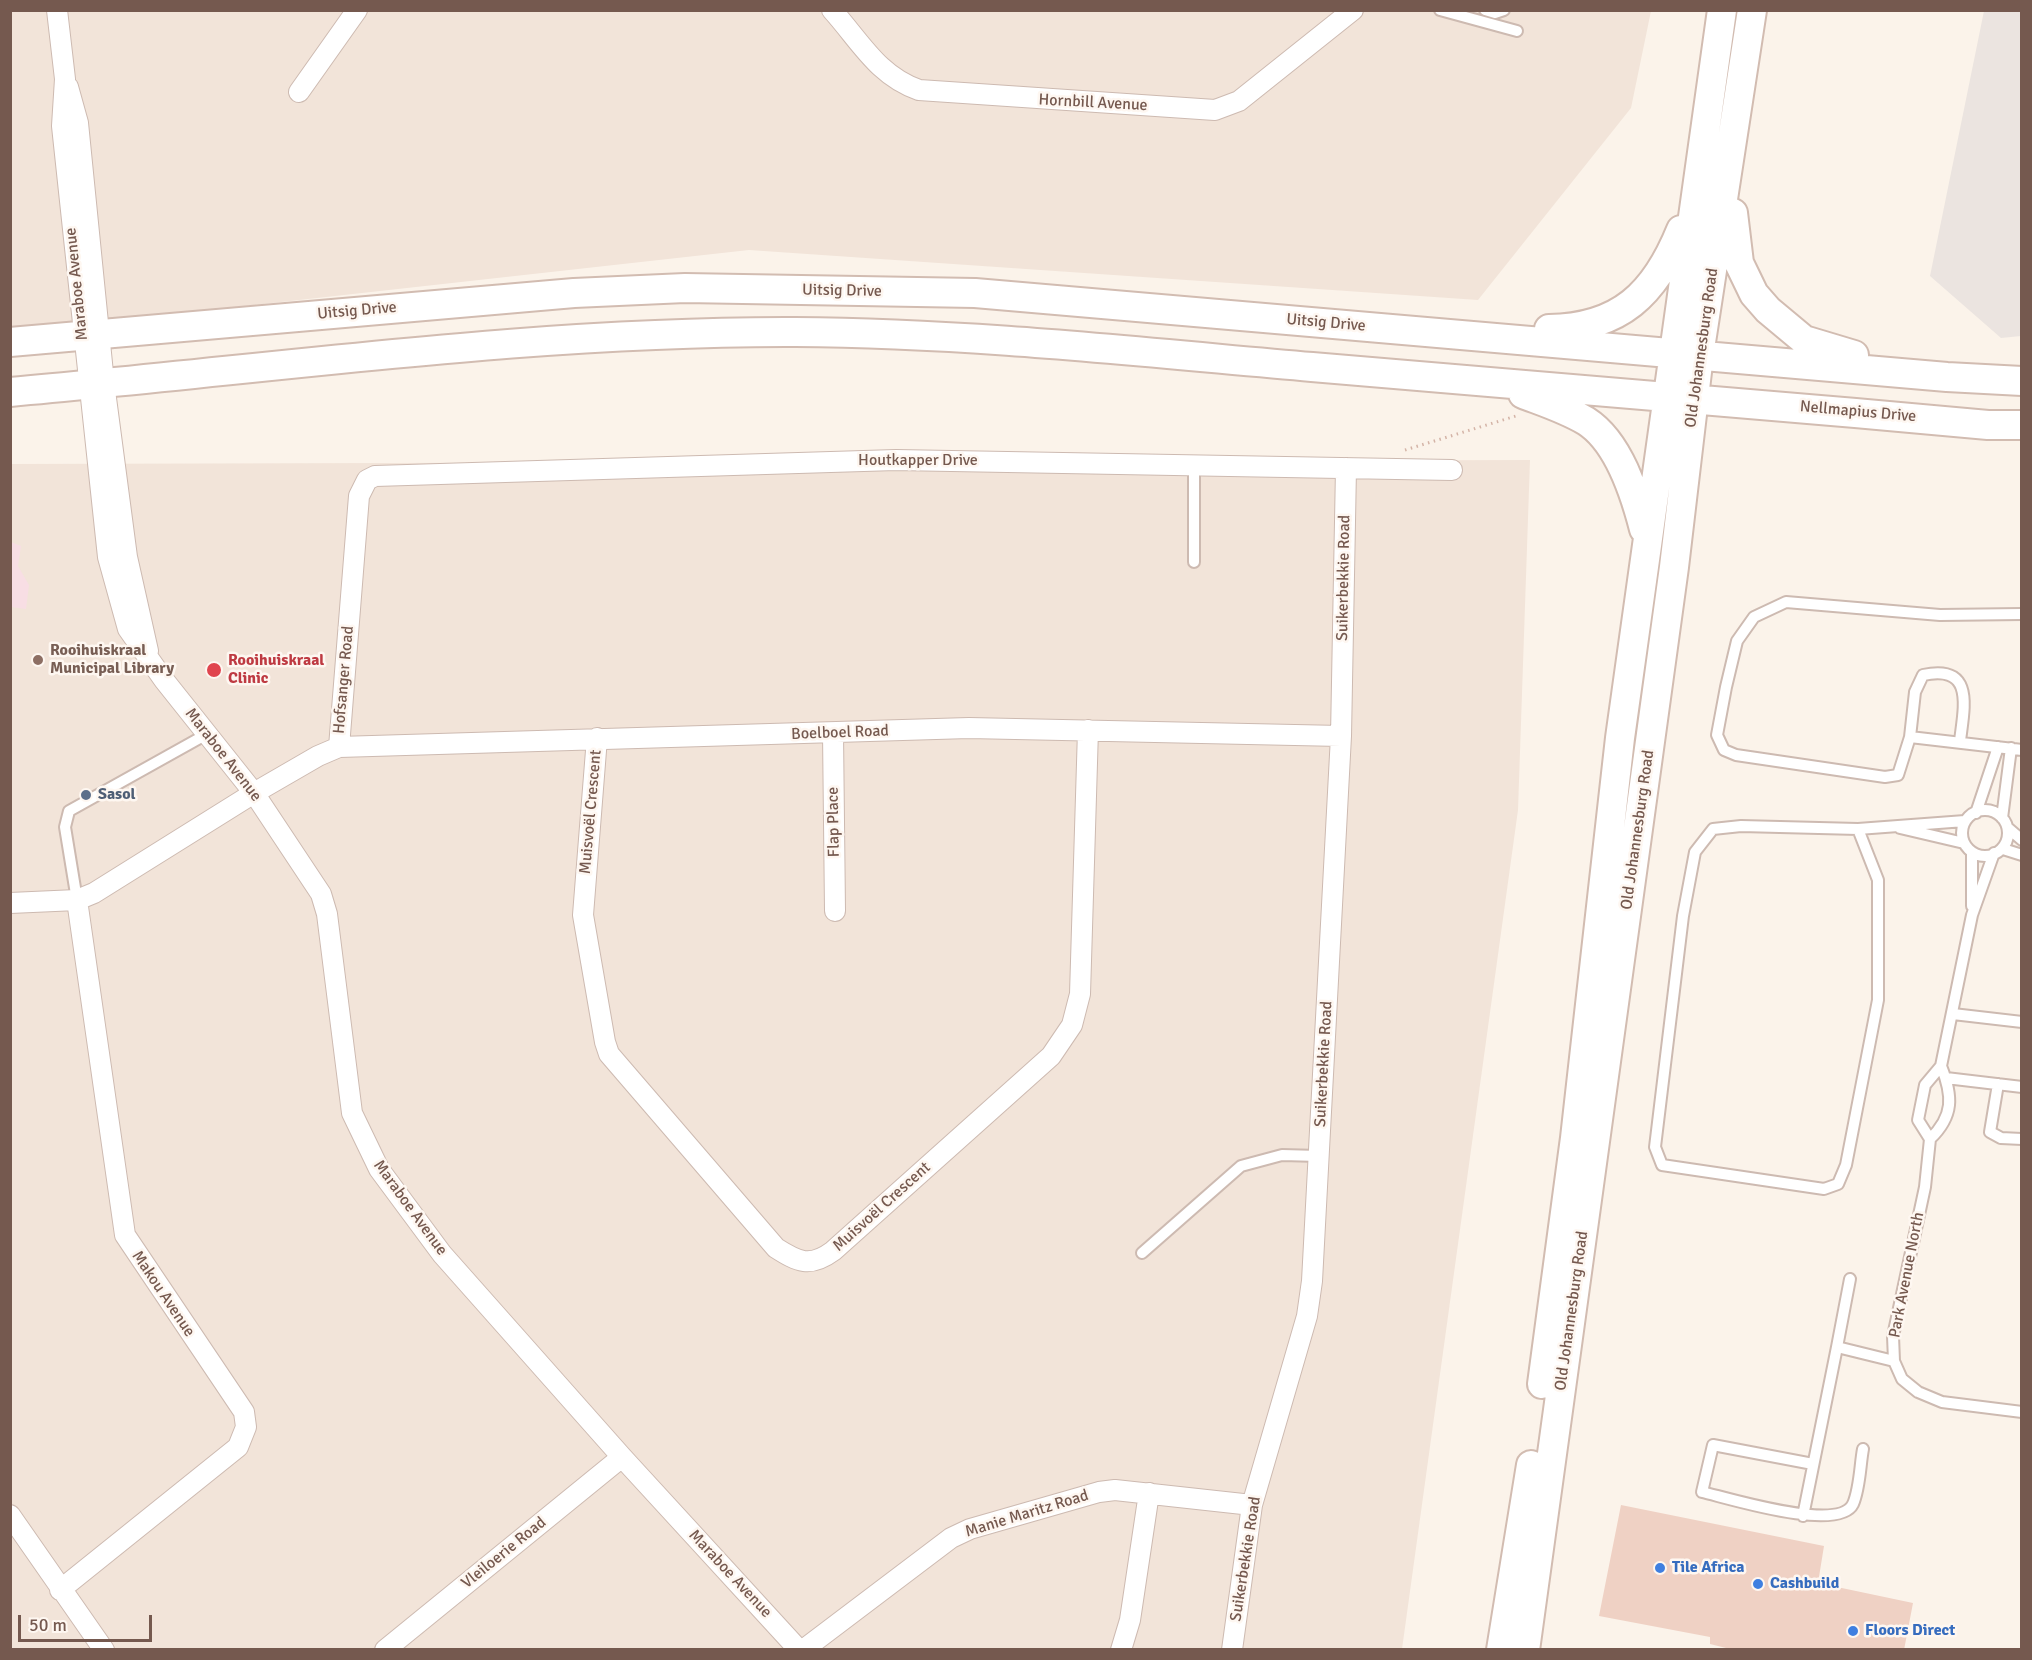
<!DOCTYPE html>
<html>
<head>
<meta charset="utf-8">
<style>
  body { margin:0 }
  #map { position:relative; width:2032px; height:1660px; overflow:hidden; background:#fbf3ea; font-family:Signika,sans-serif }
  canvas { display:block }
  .frame { position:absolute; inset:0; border:12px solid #75594f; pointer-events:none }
  .scale { position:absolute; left:18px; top:1615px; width:134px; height:27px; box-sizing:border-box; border:3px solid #75594f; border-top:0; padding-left:8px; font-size:18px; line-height:21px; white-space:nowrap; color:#75594f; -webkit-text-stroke:4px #fef7f1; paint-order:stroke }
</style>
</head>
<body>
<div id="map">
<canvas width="2032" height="1660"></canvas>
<div class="frame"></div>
<div class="scale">50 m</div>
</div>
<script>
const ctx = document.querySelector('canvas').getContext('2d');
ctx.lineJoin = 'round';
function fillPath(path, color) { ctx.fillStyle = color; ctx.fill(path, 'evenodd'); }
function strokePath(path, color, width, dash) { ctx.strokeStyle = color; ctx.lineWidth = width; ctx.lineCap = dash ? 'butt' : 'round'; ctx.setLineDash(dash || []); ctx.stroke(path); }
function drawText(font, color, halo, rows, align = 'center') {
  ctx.font = font + ' Signika,sans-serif'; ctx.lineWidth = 5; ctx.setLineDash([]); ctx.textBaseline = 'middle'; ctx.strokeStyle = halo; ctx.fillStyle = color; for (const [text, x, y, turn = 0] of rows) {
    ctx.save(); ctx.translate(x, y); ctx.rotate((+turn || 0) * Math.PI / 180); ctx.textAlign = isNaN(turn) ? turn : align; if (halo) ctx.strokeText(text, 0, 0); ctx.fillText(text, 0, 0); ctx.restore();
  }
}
fillPath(new Path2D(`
  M10,11h1641l-20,97 -153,192 -729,-50 -738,82z
  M1530,460l-12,350 -116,839h-1391l-1,-1185z`), '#f2e4d9');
fillPath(new Path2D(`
  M1984,11h37v325l-20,2 -71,-62z`), '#ebe4e0');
fillPath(new Path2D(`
  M11,542l10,4 -3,20 11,19 -3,24 -15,-2z`), '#f8dee4');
fillPath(new Path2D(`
  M1621,1505l203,41 -6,37 95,20 -9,47h-170l-24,-6v-7l-111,-21z`), '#efd1c4');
const service = new Path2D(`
  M1440,10l77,21
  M1485,10l10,3 9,-3
  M1194,562v-97
  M2022,614l-82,1 -154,-13 -32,15 -17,24 -11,46 -9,48 7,15 12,5 149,22 13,-2 12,-38 112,13
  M1910,737l5,-45 8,-17c52,-11 41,32 37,66
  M1962 833a23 23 0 1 1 46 0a23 23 0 1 1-46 0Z
  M1976,813l22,-66
  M2002,818l9,-70
  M1900,828l64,15
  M2008,828l14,12
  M1858,829l20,51v120l-32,165 -8,19 -14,5 -162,-24 -7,-18 28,-231 12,-64 18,-23 28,-3 117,3 107,-8
  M2003,849l19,6
  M1994,853l-22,62 -31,151 -16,19 -7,35 12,19 -5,48 -32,149 1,25 8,18 16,13 24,10 80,10
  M77,900l-12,-73 4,-16 138,-77
  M1972,906v-54
  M1953,1014l69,8
  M1946,1078l76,9
  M1998,1084l-8,48 11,6 21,1
  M1930,1139c24,-23 23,-43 11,-73
  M1142,1253l99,-87 41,-11 37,1
  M1837,1347l13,-68
  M1813,1464l-100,-19 -11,47c26,6 137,41 151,12 7,-16 7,-39 10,-55
  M1803,1516l34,-169 57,14`);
const minor = new Path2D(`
  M57,10l8,69 -3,47 46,431 20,72 36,51 90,113 67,101 6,20 25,199 27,56 63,85 180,203 177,193
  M832,10c28,31 46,66 87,80l296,20 24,-9 114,-91
  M68,87l10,36 26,260 23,174 21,94
  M299,92l58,-82
  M833,733l2,178
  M597,738l-14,177 22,127 4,12 167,194c22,14 34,20 57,3l218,-195 21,-31 8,-31 8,-264
  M339,747l630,-19 372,8
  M10,903l67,-3 17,-7 160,-100 64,-37 21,-9 20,-251 8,-16 8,-4 521,-16 556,10
  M10,1515l94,135
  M60,1590l178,-143 8,-20 -2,-15 -119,-177 -48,-335
  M385,1650l237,-193
  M803,1650l148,-112 19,-9 129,-37 16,-2 137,15
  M1121,1650l9,-30 19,-127
  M1232,1650l20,-145 55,-189 5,-35 29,-545 5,-268`);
const secondary = new Path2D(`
  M1733,213l6,50 15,31 14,16 36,30 50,15
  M1549,329c71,-1 106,-35 132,-99
  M10,342l564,-49 111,-5 290,5 972,84 75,4
  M10,392c262,-23 522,-61 785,-60 173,1 345,20 517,35 226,19 451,37 676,58h34
  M1523,394c21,8 43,15 63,27 33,21 49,73 58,108
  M1542,1384l33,-246 45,-400 102,-728
  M1501,1650l30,-185
  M1525,1650l149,-1083 25,-212 53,-345`);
strokePath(service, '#cdbab1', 14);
strokePath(minor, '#cdbab1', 22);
strokePath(secondary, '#d2bcb1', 32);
strokePath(new Path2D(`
  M1405,450l111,-34`), '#d4b4a7', 3, [1.5, 4.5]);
strokePath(service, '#fff', 10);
strokePath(minor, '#fff', 20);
strokePath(secondary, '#fff', 28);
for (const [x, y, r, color] of [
  [38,660,6,"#8d6e63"],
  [214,670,8,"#e0444e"],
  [86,795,6,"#5c6f8a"],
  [1660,1568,6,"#3f7fe0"],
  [1758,1584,6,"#3f7fe0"],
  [1853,1631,6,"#3f7fe0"]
]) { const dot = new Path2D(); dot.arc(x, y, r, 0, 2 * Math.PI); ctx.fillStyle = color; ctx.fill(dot); strokePath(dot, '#fef7f1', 2); }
drawText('16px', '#75594f', '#fef7f1', [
  ["Hornbill Avenue",1093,103,3],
  ["Maraboe Avenue",77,284,-96],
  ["Uitsig Drive",842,291,1],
  ["Uitsig Drive",357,311,-5],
  ["Uitsig Drive",1326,323,5],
  ["Old Johannesburg Road",1702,348,-82],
  ["Nellmapius Drive",1858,412,5],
  ["Houtkapper Drive",918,461],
  ["Suikerbekkie Road",1344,578,-89],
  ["Hofsanger Road",344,680,-85],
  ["Boelboel Road",840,733,-2],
  ["Maraboe Avenue",223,755,52],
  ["Muisvoël Crescent",591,812,-85],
  ["Flap Place",834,822,-91],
  ["Old Johannesburg Road",1638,830,-82],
  ["Suikerbekkie Road",1324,1064,-87],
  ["Muisvoël Crescent",882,1207,-42],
  ["Maraboe Avenue",410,1208,54],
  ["Park Avenue North",1907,1275,-79],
  ["Makou Avenue",163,1294,56],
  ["Old Johannesburg Road",1572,1311,-82],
  ["Manie Maritz Road",1027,1514,-17],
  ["Vleiloerie Road",504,1553,-39],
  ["Suikerbekkie Road",1246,1559,-81],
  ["Maraboe Avenue",730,1574,47]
]);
drawText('bold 16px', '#785e54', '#fef7f1', [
  ["Rooihuiskraal",50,651],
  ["Municipal Library",50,669]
], 'left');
drawText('bold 16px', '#be3a42', '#fef7f1', [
  ["Rooihuiskraal",228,661],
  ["Clinic",228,679]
], 'left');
drawText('bold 16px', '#4e5e75', '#fef7f1', [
  ["Sasol",98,795]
], 'left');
drawText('bold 16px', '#366cbe', '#fef7f1', [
  ["Tile Africa",1672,1568],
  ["Cashbuild",1770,1584],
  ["Floors Direct",1865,1631]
], 'left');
</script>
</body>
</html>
